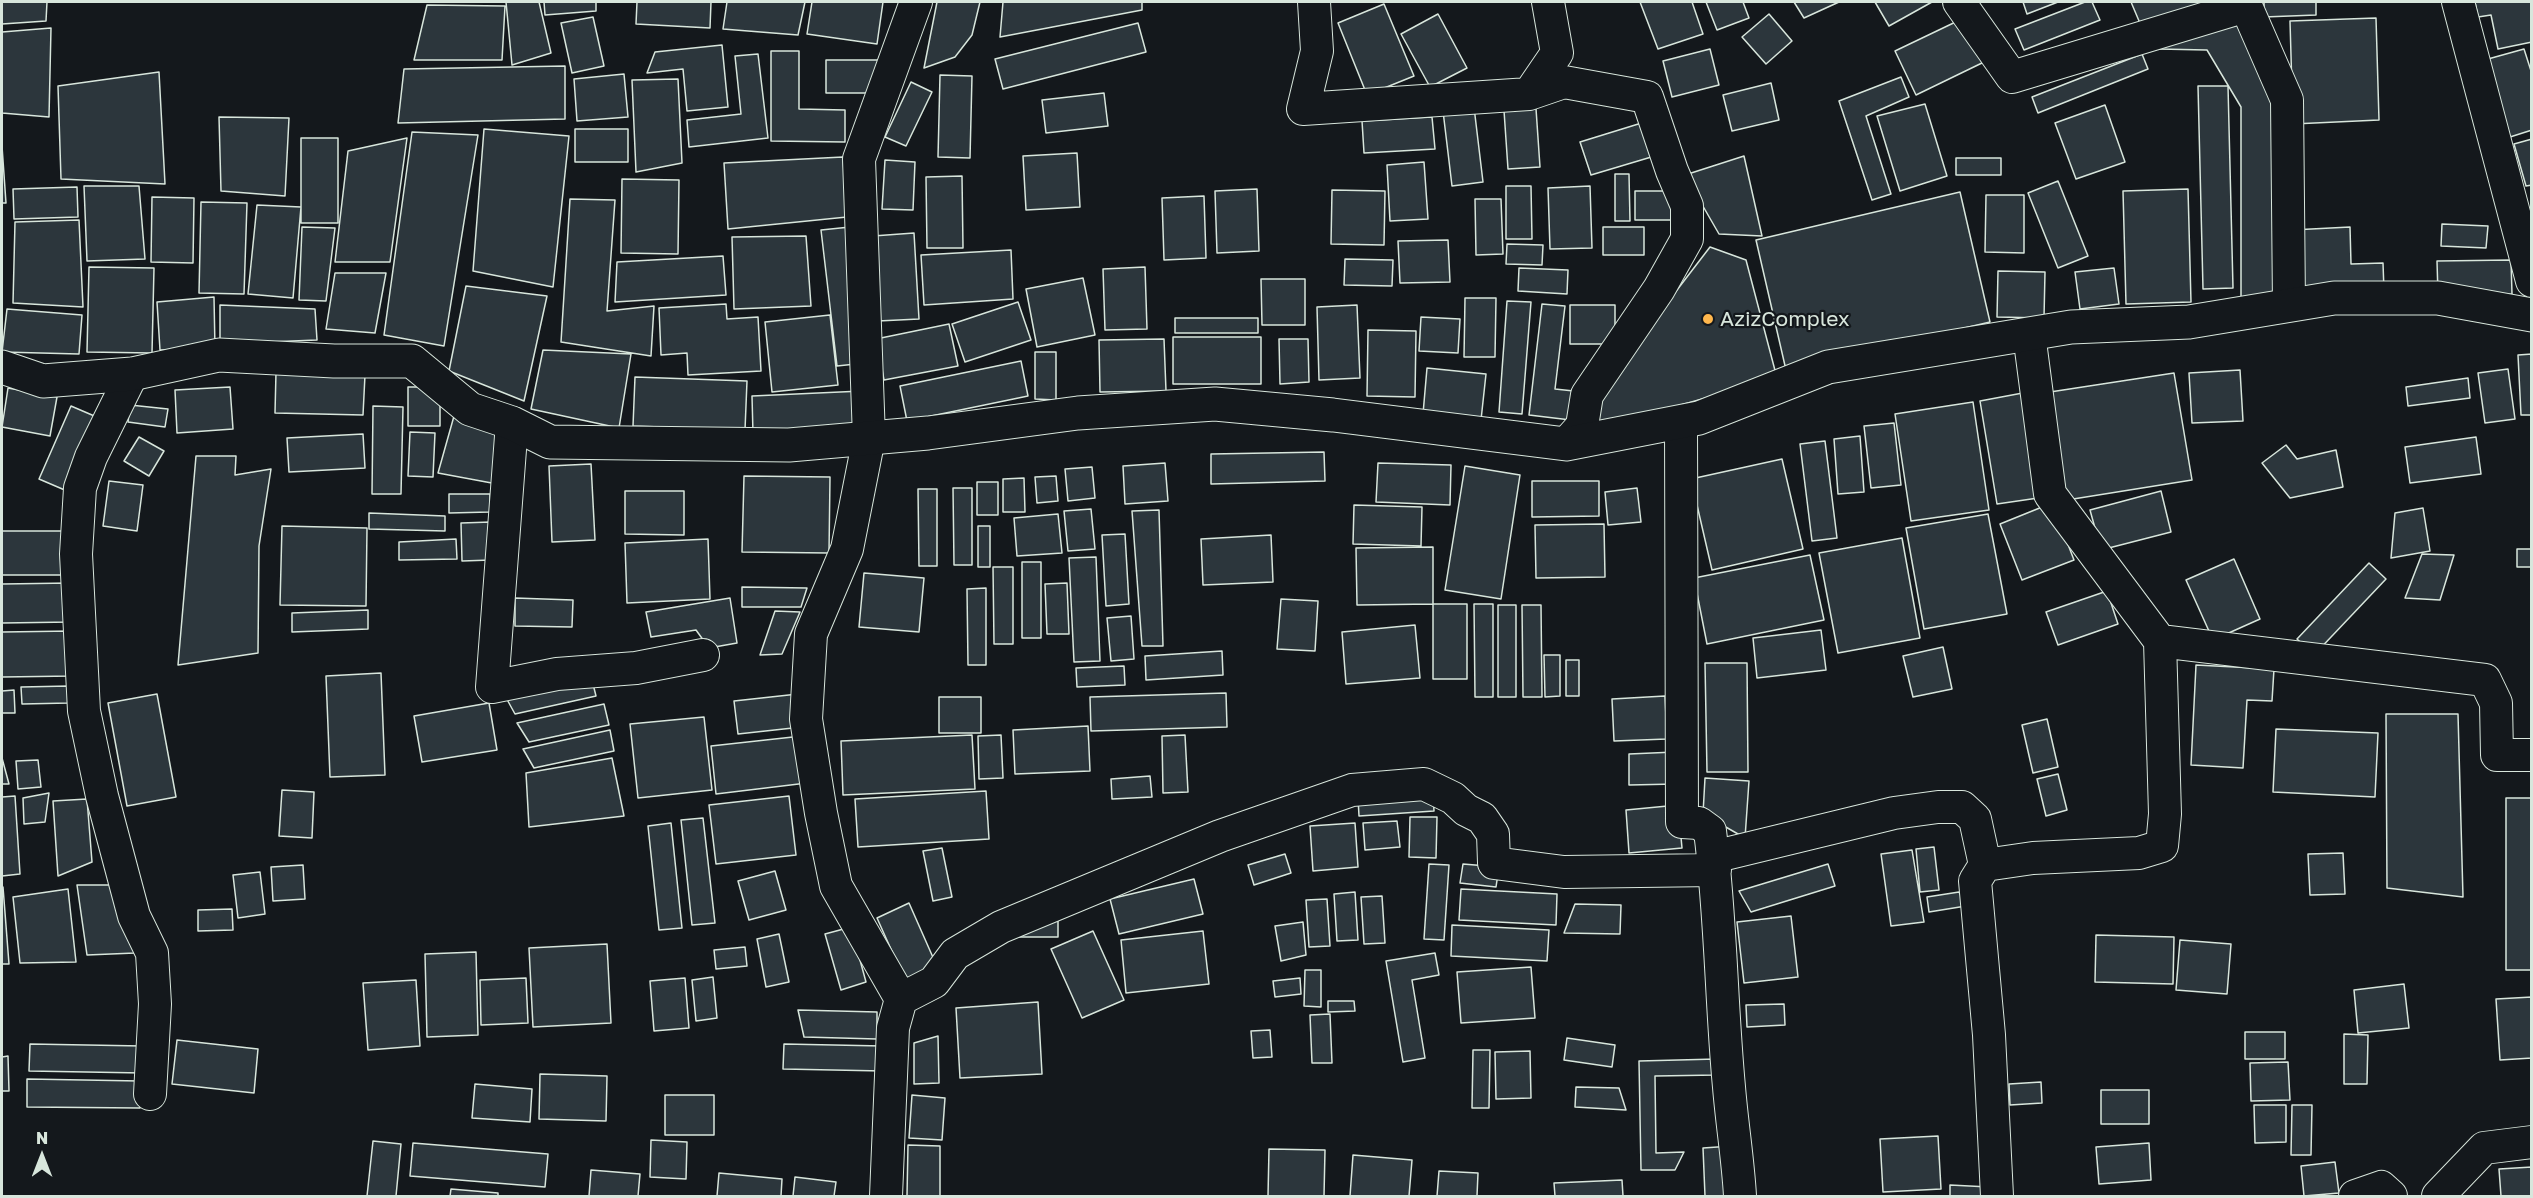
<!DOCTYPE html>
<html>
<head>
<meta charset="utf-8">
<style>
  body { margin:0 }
  #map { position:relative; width:2533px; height:1198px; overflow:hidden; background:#14181c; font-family:"Golos Text",sans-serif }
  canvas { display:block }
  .frame { position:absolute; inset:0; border:3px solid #d8e6dc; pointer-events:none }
  .north { position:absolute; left:12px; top:1126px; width:60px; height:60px; -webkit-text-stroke:4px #14181c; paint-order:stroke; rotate:0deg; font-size:16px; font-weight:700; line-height:24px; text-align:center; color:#d8e6dc }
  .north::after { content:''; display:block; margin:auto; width:21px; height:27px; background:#d8e6dc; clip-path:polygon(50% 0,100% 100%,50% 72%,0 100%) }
</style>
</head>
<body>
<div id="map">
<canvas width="2533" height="1198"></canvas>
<div class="frame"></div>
<div class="north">N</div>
</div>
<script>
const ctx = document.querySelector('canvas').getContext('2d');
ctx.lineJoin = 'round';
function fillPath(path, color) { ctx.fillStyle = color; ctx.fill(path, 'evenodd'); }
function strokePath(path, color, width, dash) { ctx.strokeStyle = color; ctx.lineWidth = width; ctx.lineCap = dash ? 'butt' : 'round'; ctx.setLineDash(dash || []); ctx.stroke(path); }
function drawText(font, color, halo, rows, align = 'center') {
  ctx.font = font + ' "Golos Text",sans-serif'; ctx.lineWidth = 4.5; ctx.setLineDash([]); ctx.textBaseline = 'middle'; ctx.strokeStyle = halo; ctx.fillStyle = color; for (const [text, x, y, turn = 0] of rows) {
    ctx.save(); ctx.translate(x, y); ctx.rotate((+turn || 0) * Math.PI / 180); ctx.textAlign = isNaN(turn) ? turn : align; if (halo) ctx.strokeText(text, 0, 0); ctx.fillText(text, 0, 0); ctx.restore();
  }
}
const building = new Path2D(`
  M2,2h45l-1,19 -44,3z
  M506,2h33l12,51 -39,12z
  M544,2h52v9l-51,4z
  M637,2h74l-1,26 -74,-4z
  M727,2h78l-7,33 -75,-6z
  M812,2h71l-6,42 -70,-10z
  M937,2h43l-8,33 -17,22 -31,11z
  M1003,2h139v8l-142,27z
  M1640,2h52l11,32 -45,15z
  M1706,2h37l6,16 -32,12z
  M1794,2h45l-35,16z
  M1875,2h57l-43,24z
  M2023,2h35l-31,12z
  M2085,2h7l8,18 -76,30 -9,-21z
  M2131,2h76l-65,26z
  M2264,2h52v13l-52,2z
  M2475,2h57v40l-34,7 -7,-34 -13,2z
  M1384,4l30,72 -47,19 -29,-72z
  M427,5l78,1 -3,54h-88z
  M1438,14l29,54 -37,19 -29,-53z
  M1769,14l23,27 -26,23 -24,-27z
  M2245,15l33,82 6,204 -43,4v-198l-34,-57 -49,-1 -2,-12z
  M593,17l11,49 -32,7 -11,-50z
  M1966,17l18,45 -68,33 -21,-44z
  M2376,18l3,102 -86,4 -3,-103z
  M1138,23l8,29 -143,37 -8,-30z
  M51,28l-2,89 -47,-4v-81z
  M722,45l6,62 -41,4 -4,-42 -36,4 8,-21z
  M1710,49l9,36 -47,12 -9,-36z
  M2524,49l8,25v56l-22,7 -22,-78z
  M771,51h28v58l46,1v32l-74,-1z
  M758,54l10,84 -79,9 -2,-27 54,-6 -6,-58z
  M2142,54l6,15 -110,44 -6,-16z
  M826,60h52v33h-52z
  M565,66v53l-167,4 6,-54z
  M159,72l6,112 -104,-5 -3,-93z
  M624,74l4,43 -51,4 -3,-42z
  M940,75l32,1 -2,82 -32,-1z
  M1901,77l8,20 -43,19 25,78 -19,6 -33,-99z
  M678,79l4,84 -46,9 -4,-92z
  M911,82l21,10 -26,54 -21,-9z
  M1771,83l8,37 -47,11 -9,-36z
  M2198,86h30l5,202 -30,1z
  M1104,93l4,33 -62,7 -4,-33z
  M1535,94l5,73 -32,2 -5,-73z
  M1925,104l22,72 -47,15 -23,-75z
  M2105,105l20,57 -49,17 -21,-56z
  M1474,107l9,75 -31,4 -9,-75z
  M219,117l70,1 -4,78 -64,-5z
  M1432,117l3,32 -71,4 -2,-32z
  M1648,121l10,34 -67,20 -11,-33z
  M484,129l85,7 -16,151 -80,-16z
  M575,129h53v33h-53z
  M412,132l66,3 -34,211 -60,-11z
  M301,138h37v85h-37z
  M407,138l-17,124h-55l13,-111z
  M2532,139v46l-6,1 -12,-42z
  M2,146l4,57h-4z
  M1077,153l3,54 -54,3 -3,-54z
  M1744,156l18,80 -43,-2 -34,-59z
  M843,157l4,60 -119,12 -4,-66z
  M1956,158h45v17h-45z
  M885,160l30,2 -2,48 -31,-1z
  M1424,162l4,57 -38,2 -3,-56z
  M1615,174h14l1,47h-15z
  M962,176l1,72h-36l-1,-71z
  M622,179l57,1 -1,74 -57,-1z
  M2058,181l30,75 -30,12 -30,-75z
  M84,186h55l6,73 -58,2z
  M1506,186h25l1,53h-26z
  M1590,186l2,62 -42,1 -2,-61z
  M77,187l1,30 -64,2 -1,-30z
  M1257,189l2,62 -42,2 -2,-62z
  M2188,189l3,113 -65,2 -3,-113z
  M1332,190l53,1 -1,54 -53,-1z
  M1635,191h41v29h-41z
  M1960,192l30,130 -204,48 -30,-130z
  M1986,195h38v58l-39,-1z
  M1204,196l2,62 -42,2 -2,-62z
  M152,197l42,1 -1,65 -42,-1z
  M570,199l45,1 -8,111 47,-5 -3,50 -90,-14z
  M1475,199h26l2,55 -27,1z
  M201,202l46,1 -3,91 -45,-1z
  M257,205l44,2 -8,91 -45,-4z
  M79,220l4,87 -70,-4 2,-81z
  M2442,224l46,2 -2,22 -45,-2z
  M302,227l33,1 -9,73 -27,-1z
  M850,227l15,136 -28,3 -16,-136z
  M1603,227h41v28h-41z
  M2350,227l1,37 32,-1 1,28 -89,3 -3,-64z
  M914,233l5,86 -41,2 -5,-85z
  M806,236l5,70 -77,3 -2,-72z
  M1448,240l2,42 -50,1 -2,-42z
  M1507,244l36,1 -1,20 -36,-1z
  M1710,247l36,13 31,118 -189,53 3,-29z
  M1011,250l2,49 -89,6 -3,-50z
  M723,256l3,39 -111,7 2,-40z
  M1345,259l48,1 -1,26 -48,-1z
  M2511,260l1,34 -74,1 -1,-34z
  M89,267l65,1 -2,85 -65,-1z
  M1145,267l2,62 -42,1 -2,-61z
  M1519,268l49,2 -1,24 -49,-3z
  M2114,268l5,36 -39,5 -5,-37z
  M1998,271l47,1 -1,46 -47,-1z
  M335,273h51l-11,60 -49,-4z
  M1083,278l12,57 -58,12 -11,-58z
  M1261,279h44v46h-43z
  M466,286l81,10 -23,105 -75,-30z
  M214,297l1,52 -55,1 -3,-48z
  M1465,298h31l-1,59h-31z
  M1507,301l24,1 -9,112 -23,-2z
  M1018,302l13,38 -66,22 -13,-38z
  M726,304l1,15 31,-2 3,54 -73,4 -1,-22 -26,2 -2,-47z
  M1542,304l23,2 -10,83 28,3 -4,29 -50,-6z
  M220,305l95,4 2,31 -97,4z
  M1357,305l3,73 -41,2 -2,-73z
  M1570,305h45v39h-45z
  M7,309l75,6 -3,39 -77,-2z
  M830,315l8,70 -66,7 -7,-70z
  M1421,317l39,2 -2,34 -39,-2z
  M1175,318h83v15h-83z
  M949,324l9,42 -74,14 -8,-41z
  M1368,330l48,1 -1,66 -48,-1z
  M1173,337h88v47h-88z
  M1164,339l2,52 -66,1 -1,-52z
  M1279,339h29l1,43 -29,2z
  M543,350l88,4 -12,74 -88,-19z
  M1035,352h21v48l-21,-1z
  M2532,354v61h-11l-3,-60z
  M1021,361l7,35 -121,25 -7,-35z
  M1427,368l59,6 -5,46 -58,-6z
  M2508,369l7,50 -30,4 -7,-50z
  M2240,370l3,51 -51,2 -3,-50z
  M276,372l89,3 -2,40 -88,-2z
  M2174,373l18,107 -125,20 -17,-108z
  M635,377l112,4 -2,49 -112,-4z
  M2468,378l2,20 -62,8 -2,-19z
  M230,387l3,42 -56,4 -2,-43z
  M408,387h32v39h-32z
  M8,388l49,9 -7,39 -48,-9z
  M862,391v39l-109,4 -1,-38z
  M2028,392l17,105 -48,7 -17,-103z
  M1973,402l16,108 -78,11 -16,-107z
  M130,405l38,4 -3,18 -37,-5z
  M71,406l35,15 -32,73 -35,-15z
  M373,406l30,1 -2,87h-29z
  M456,409l50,23 -9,52 -59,-11z
  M1894,423l7,62 -30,3 -7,-62z
  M410,432l25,1 -2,44 -25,-1z
  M363,434l2,34 -76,4 -2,-34z
  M1860,436l4,56 -26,2 -4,-55z
  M139,437l25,14 -15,25 -25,-15z
  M2476,437l5,37 -71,9 -5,-36z
  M1825,441l12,97 -25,3 -12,-97z
  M2286,445l11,14 39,-9 7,37 -53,11 -28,-35z
  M1324,452l1,29 -114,3v-30z
  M196,456h40l-1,19 36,-6 -12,77 -1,107 -80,12z
  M1782,459l21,90 -91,21 -21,-91z
  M1165,463l3,38 -43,3 -2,-38z
  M1378,463l73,2 -1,40 -74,-3z
  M591,464l4,76 -43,2 -3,-76z
  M1465,466l55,9 -19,124 -56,-9z
  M1092,467l3,31 -27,3 -3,-32z
  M744,476l86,1 -1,76 -87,-1z
  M1056,476l2,25 -21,2 -2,-26z
  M1024,478l1,34h-22v-33z
  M109,481l34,4 -6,46 -34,-5z
  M1532,481h67v35l-67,1z
  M977,482h21v33h-21z
  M953,488h19v77h-18z
  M1637,488l4,34 -33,3 -3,-33z
  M918,489h19v77h-18z
  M625,491h59v44l-59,-1z
  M2161,491l10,41 -70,18 -11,-40z
  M449,494h41v18l-41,1z
  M2052,503l22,57 -52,20 -22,-56z
  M1354,505l68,2 -1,39 -68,-2z
  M2423,508l7,43 -39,7 4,-45z
  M1091,509l4,40 -27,2 -4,-40z
  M1159,510l4,136h-21l-10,-135z
  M369,513l76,3v15l-76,-2z
  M1058,514l4,39 -45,3 -3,-38z
  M1988,514l19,100 -83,15 -18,-101z
  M491,522v38l-29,1 -1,-38z
  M1604,524l1,53 -69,1 -1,-53z
  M282,526l85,2 -1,78 -86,-1z
  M978,526h12v41h-12z
  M2,531h65v44h-65z
  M1125,534l4,70 -23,2 -4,-71z
  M1271,535l2,47 -70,3 -2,-46z
  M1902,538l18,100 -82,15 -19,-100z
  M456,539l1,20 -58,1v-18z
  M708,539l2,60 -83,4 -2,-60z
  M1433,547v57l-76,1 -1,-57z
  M2517,549h15v18h-15z
  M2422,554l32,1 -14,45 -35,-2z
  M1810,555l14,65 -117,24 -13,-66z
  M1096,557l4,104 -26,1 -5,-104z
  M2234,559l26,60 -47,21 -27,-60z
  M1022,562h19v76h-19z
  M2369,563l17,16 -72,76 -17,-16z
  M993,567h20v77h-19z
  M864,573l60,5 -5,54 -60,-5z
  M71,583l1,39 -70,1v-39z
  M1067,583l2,51h-22l-2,-50z
  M742,587l65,1 -6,19h-59z
  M986,588v77h-18l-1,-76z
  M2107,591l11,33 -60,21 -12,-33z
  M515,598l58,2 -1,27 -57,-1z
  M730,598l7,45 -28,5 -13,-18 -45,7 -5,-25z
  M1281,599l37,2 -3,50 -38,-2z
  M1433,604h34v75h-34z
  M1474,604h19v93h-18z
  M1498,605h18v92h-18z
  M1522,605h19l1,92h-19z
  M368,610v19l-76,3v-19z
  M775,611l25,1 -18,42 -22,1z
  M1131,616l3,43 -23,2 -4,-43z
  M1415,625l5,53 -74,6 -4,-52z
  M1821,630l5,40 -69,8 -4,-40z
  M72,631l1,45 -71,1v-45z
  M1943,647l9,42 -39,8 -10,-41z
  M1222,651l1,24 -77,5 -1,-24z
  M1544,655h16v41l-15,1z
  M1566,660h13v36h-13z
  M1705,663h42l1,109h-41z
  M2196,665l78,4 -2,32 -25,-1 -4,68 -52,-3z
  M1124,666l1,19 -48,2 -1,-19z
  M381,673l4,102 -55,2 -4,-101z
  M591,676l5,20 -81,18 -11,-20z
  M69,686v17l-47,1 -1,-17z
  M14,690l1,23h-13v-22z
  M1226,693l1,34 -136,4 -1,-34z
  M157,694l19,103 -49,9 -19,-103z
  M798,694l4,33 -64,7 -4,-33z
  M1665,696l2,43 -53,2 -2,-42z
  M939,697h42v36h-42z
  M489,703l8,47 -75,12 -8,-46z
  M604,704l5,21 -80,17 -12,-19z
  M2386,714h72l5,183 -76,-9z
  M704,717l8,73 -74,8 -8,-74z
  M2047,719l11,48 -25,6 -11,-48z
  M1088,726l2,45 -75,3 -2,-44z
  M2276,729l102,4 -3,64 -102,-5z
  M610,730l4,21 -80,17 -11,-19z
  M972,735l3,54 -132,6 -2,-54z
  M1001,735l2,43 -24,1 -1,-43z
  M1185,735l3,57 -25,1 -1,-57z
  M802,736l5,47 -91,11 -5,-48z
  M1675,752l1,32 -47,1v-31z
  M2,758l7,26h-7z
  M612,758l12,58 -95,11 -3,-54z
  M38,760l3,27 -23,2 -2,-28z
  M2058,774l9,36 -21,6 -9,-37z
  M1150,776l2,21 -40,2 -1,-20z
  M1705,778l44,3 -4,57 -42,-24z
  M282,790l32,2 -2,46 -33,-2z
  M986,791l3,48 -131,8 -3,-48z
  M49,793l-4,29 -21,2 -1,-26z
  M1433,793l1,18 -75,5 -1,-18z
  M15,796l5,78 -18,2v-79z
  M789,796l7,59 -80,9 -7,-59z
  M2506,798h26v172h-26z
  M87,799l5,63 -34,14 -5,-75z
  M1678,805l4,43 -53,5 -3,-43z
  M1410,817h27l-1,41 -27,-1z
  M703,818l12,105 -23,2 -11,-105z
  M1397,821l3,26 -35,3 -2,-27z
  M671,823l11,105 -23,2 -11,-104z
  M1355,823l3,44 -45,4 -3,-45z
  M1934,847l5,43 -19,2 -4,-43z
  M942,848l10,49 -19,4 -10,-50z
  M1912,850l12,72 -33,4 -10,-72z
  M2343,853l2,41 -35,1 -2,-41z
  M1285,854l6,19 -37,12 -6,-20z
  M1429,864l20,1 -5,75 -20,-1z
  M1463,864l36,3 -3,20 -36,-4z
  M1828,864l7,22 -84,26 -12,-21z
  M303,865l2,34 -32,2 -2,-34z
  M775,871l11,39 -37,10 -11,-39z
  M260,872l5,42 -27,4 -5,-43z
  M1194,879l9,35 -84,20 -9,-35z
  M77,885h41l17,68 -48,2z
  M2,887h1l6,77h-7z
  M68,889l8,73 -56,1 -7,-66z
  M1461,889l96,5 -1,31 -97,-5z
  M1355,892l3,48 -21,1 -3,-47z
  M1959,892l7,14 -37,6 -2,-15z
  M1382,896l3,47 -21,1 -3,-47z
  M1327,899l3,47 -21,1 -3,-47z
  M909,903l30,68 -32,14 -30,-67z
  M1575,904l46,1 -1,29 -56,-1z
  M232,909l1,21 -35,1v-21z
  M1791,916l7,61 -54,6 -7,-61z
  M1058,918v19h-60z
  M1303,922l3,33 -25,6 -6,-35z
  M1452,925l97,5 -2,31 -96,-5z
  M851,927l15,55 -25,8 -16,-56z
  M1093,931l31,69 -42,18 -31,-69z
  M1203,931l6,53 -83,9 -5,-53z
  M779,934l10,48 -23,5 -9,-48z
  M2096,935l78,2 -1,47 -78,-2z
  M2180,940l51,4 -4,50 -51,-4z
  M607,944l4,79 -78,4 -4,-79z
  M745,947l2,19 -31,3 -2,-19z
  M476,952l2,83 -51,2 -2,-83z
  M1435,953l4,22 -27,5 13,78 -22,4 -17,-101z
  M1531,967l4,51 -74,5 -4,-51z
  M1305,970h16v37l-17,-1z
  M713,977l4,41 -21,3 -4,-41z
  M526,978l2,45 -47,2 -1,-45z
  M685,978l4,50 -35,3 -4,-50z
  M1300,978l1,16 -26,3 -2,-16z
  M416,980l4,66 -52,4 -5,-67z
  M2404,984l5,44 -51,5 -4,-43z
  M2532,997v61l-32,2 -4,-61z
  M1328,1001h26l1,10 -27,1z
  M1038,1002l4,72 -82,4 -4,-70z
  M1784,1004l1,21 -38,2 -1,-22z
  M798,1010l79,2v27l-73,-2z
  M1330,1014l2,49h-20l-2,-48z
  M1270,1030l2,27 -19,1 -2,-27z
  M2245,1032h40v27h-40z
  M2344,1034l24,1 -1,49h-23z
  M938,1036l1,47 -25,1v-41z
  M1567,1038l48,7 -3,22 -48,-7z
  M177,1040l81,9 -4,44 -82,-9z
  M30,1044l113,2v27l-114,-2z
  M784,1044l99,2v25l-100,-2z
  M1473,1050h17l-1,58h-17z
  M1530,1051l1,47 -35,1 -1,-47z
  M8,1056l1,35h-7v-34z
  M1717,1059v16l-62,1 1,77 28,-1 -9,18h-34l-2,-109z
  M2288,1062l2,38 -39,1 -1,-38z
  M540,1074l67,2 -1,45 -67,-2z
  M27,1079l113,2v27l-113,-1z
  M2041,1082l1,21 -32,2 -1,-21z
  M475,1084l57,5 -2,33 -58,-4z
  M1576,1087l43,1 7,22 -51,-3z
  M2101,1090h48v34h-48z
  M665,1095h49v40h-49z
  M912,1095l33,3 -3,42 -33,-2z
  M2254,1105h32v37l-31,1z
  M2292,1105h20l-1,50h-20z
  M1938,1136l3,53 -58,3 -3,-53z
  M651,1140l36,2 -1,37 -36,-2z
  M373,1141l28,3 -5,52h-29z
  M413,1143l135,11 -3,33 -135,-11z
  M2149,1143l2,37 -52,4 -3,-37z
  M908,1145l32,1v50h-33z
  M1732,1146l3,50h-30l-2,-48z
  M1269,1149l56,1 -1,46h-56z
  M1353,1155l59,5 -3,36h-59z
  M2335,1162l4,31 -35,3 -3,-30z
  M2532,1167v29h-31l-2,-27z
  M591,1170l49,4 -2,22h-49z
  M1439,1171l39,2 -1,23h-40z
  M719,1173l63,6 -1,17h-64z
  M795,1177l41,5 -2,14h-41z
  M1622,1180l1,16h-68l-1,-13z
  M1950,1185l39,2v9h-39z
  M451,1189l47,4v3h-48z`);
fillPath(building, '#2c363c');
strokePath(building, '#d8e6dc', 1.5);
const street = new Path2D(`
  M1314,2l3,49 -14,58 226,-15 35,-12 83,15 25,74 15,35v33l-28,50 -72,106 -5,31 -16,18
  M1959,2l53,75 234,-71 41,94 2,205
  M2458,2l74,279
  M1529,94l28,-41 -9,-51
  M2029,334l21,160 110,147 325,39 11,23 1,52h35
  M132,374l-41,83 -11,31 -4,66 8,157 18,85 32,120 18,37 3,51 -5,90
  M1681,422l1,400 17,1 11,8c11,85 11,171 19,256 3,37 9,73 11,109
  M512,423l-20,264 65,-13 79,-6 67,-13
  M1713,857l181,-44 44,-6h24l13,12 10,46
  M901,999l-65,-113 -15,-73 -15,-94 5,-85 36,-85 22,-111 -10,-279 57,-157
  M886,1196l7,-168 8,-29 33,-17 21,-28 46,-27 219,-91 132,-46 72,-6 29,14 13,12 16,8 11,16 1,29 70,9 151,-2
  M1997,1196l-8,-161 -14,-154 10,-16 48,-7 106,-5 23,-7 3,-32 -5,-173
  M2355,1196l26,-9 10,9
  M2438,1196l46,-48 48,-6`);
const secondary = new Path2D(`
  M2,367l41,14 89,-7 87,-19 115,6h78l58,48 42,14 38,19 239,3 139,-12 150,-20 137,-9 118,11 233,29 133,-26 129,-51 243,-40 118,-5 145,-24h104l94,17`);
strokePath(street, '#d8e6dc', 34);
strokePath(secondary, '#d8e6dc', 35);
strokePath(street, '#14181c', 32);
strokePath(secondary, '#14181c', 33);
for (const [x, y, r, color] of [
  [1708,319,6,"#ffb74d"]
]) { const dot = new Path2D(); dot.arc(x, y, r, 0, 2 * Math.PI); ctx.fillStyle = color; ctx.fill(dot); strokePath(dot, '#14181c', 2); }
drawText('21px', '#d8e6dc', '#14181c', [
  ["AzizComplex",1720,319]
], 'left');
</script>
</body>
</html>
